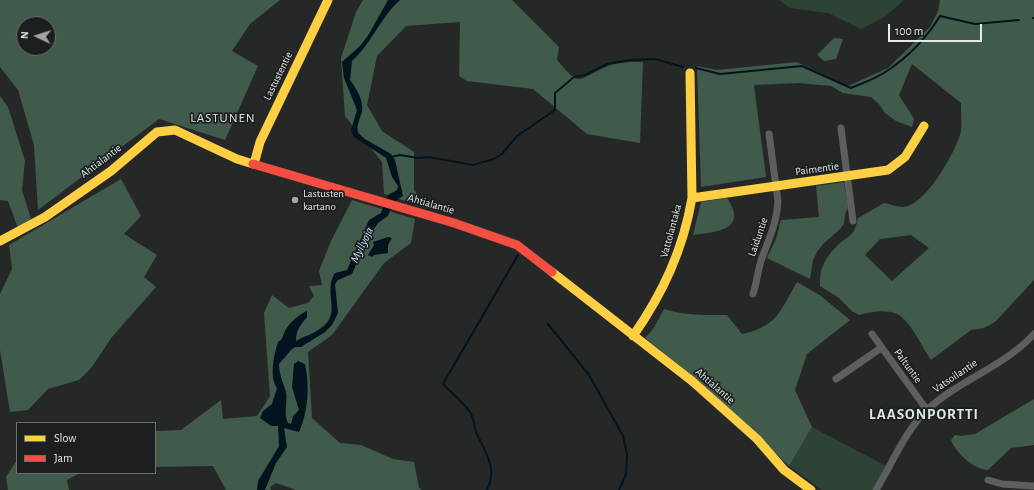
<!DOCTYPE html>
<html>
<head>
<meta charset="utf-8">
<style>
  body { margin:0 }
  #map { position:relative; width:1034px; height:490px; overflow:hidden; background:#262828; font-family:"Alegreya Sans",sans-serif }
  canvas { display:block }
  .legend { position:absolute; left:16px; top:422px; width:140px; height:52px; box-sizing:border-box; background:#1b1f1f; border:1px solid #6c7070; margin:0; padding:5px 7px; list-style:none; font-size:12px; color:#e6e9e9 }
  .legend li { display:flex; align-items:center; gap:8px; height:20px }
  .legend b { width:20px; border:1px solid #6c7070 }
  .north { position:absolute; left:16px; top:16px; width:40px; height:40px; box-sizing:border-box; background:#1b1f1f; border:1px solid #6c7070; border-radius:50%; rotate:274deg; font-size:11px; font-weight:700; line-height:16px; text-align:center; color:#e6e9e9 }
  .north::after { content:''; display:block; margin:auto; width:14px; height:18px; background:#a3a5a5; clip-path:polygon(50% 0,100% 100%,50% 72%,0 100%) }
  .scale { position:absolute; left:888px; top:24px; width:94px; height:18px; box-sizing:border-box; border:2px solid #e6e9e9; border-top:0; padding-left:5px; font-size:12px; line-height:14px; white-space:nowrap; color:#e6e9e9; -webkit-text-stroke:3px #1b1f1f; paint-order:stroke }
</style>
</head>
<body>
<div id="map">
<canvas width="1034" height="490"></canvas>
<ul class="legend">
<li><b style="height:5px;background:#ffcf43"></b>Slow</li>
<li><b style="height:5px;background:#f24e42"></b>Jam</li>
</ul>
<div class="north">N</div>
<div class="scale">100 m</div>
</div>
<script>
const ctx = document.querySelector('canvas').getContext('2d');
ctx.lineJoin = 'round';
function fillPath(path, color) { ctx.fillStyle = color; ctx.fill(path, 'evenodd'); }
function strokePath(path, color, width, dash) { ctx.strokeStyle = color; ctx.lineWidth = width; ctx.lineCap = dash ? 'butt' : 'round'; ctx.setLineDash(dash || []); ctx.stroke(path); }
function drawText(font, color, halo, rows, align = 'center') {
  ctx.font = font + ' "Alegreya Sans",sans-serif'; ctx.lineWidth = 3.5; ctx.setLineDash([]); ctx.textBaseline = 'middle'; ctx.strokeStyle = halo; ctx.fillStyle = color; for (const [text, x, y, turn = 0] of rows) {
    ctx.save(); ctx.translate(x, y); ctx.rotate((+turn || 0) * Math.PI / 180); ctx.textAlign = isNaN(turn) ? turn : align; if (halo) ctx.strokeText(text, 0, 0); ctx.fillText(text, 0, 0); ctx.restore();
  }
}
fillPath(new Path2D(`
  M779,0h125l-18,16 -25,13 -33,-16 -38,-5z
  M812,427l74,39 -14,24h-50l-33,-24z`), '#2c4335');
fillPath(new Path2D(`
  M0,0h280l-30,24 -18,27 26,15 -33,74 -66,-21 -121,91 -4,-65 -16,-55 -18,-23zM24,24h24v24h-24z
  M363,0h149l47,47 -2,13c24,29 20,19 49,7 11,-5 25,-5 37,-5l-3,81 -53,-9 -54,-45 -66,-8 -8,-5 1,-54 -54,4 -29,30 -10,49 15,26 32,21v38l13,18 -43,-14 -2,-32 -37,-46 -4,-58 15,-46z
  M940,0h94v280l-39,42 -11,6 -13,2 -40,30c-8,-12 -22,-41 -34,-46 -12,-5 -27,-2 -38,1l-7,-4 -13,-13 -19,-12c-1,-16 4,-27 16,-39 12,-13 18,-8 22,-29l26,-15c6,1 13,4 19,4 22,0 54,-57 58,-76 1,-9 0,-20 0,-28l-49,-39 -13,31 15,24 -2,8 -16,-6 -11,-8 -6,-9 -8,-7 -28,-4 -12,-7 -32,-3 -45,2 12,92 -65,10 -4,-121 20,4 80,-8 51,24 40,-18 42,-41 8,-16zM911,235l18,13 -37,33 -27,-26 15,-16z
  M834,38l9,1 -7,20 -12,2 -7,-6z
  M0,96l8,11 17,54 -3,29 9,29 -13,9 -10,-27 -8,-1z
  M121,179l20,37 -17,18 33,21 -13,22 12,10 -44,50 -21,31 -12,12 -31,9 -20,21 -18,2 -10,-62v-56l12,-25 -3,-24z
  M844,182l4,26 -3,6 -1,10 -5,6 -16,14 -6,8 -4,8 -3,19 -43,-21 9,-19 5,-19 38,-3 -3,-31z
  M727,198c22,32 -11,34 -34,37l8,-33z
  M352,200l63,19 -4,24 -27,20 -52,72 -24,17 4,66 28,25 21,2 32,14 21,3 5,26 3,2h-126l-20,-7 -6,4 1,3h-45l-13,-24 -58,1v-36l26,-1 40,-30 2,19 34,-3 13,-20 -6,-83 8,-18 17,13 19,-5 6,-7 -5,-10 13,-1 -3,-14 12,-30z
  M797,282l24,14 29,24 -43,34 -12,36 17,37 -23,39 -90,-85 -54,-43 8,-9 11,-20c21,7 42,6 63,6l15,19c36,-8 38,-23 55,-52z
  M1034,399v46l-23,3 -23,22c-15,-1 -32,-17 -37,-30l4,-5 6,1 14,-2z
  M17,460v13h63l-13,7 2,10h-61l-2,-13z`), '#405b4b');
fillPath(new Path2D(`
  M388,0h12c-20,18 -28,43 -48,61l-2,19c6,8 14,20 12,32 -2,7 -6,13 -4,21l7,6 26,15 4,6 8,36 -10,6 -5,14 -10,7 -13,20 -13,31 -14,6 -3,4 3,29 -6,12 -7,7 -24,15h-6l-4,3 -12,14c0,10 4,18 7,28 2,10 -3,20 2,31l3,1 2,-8 6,-6 -7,-23 2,-23 4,-3 7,3c5,22 3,48 -6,68l-15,-4 3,19 -11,16 -11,27h-8l1,-9 21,-35 -1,-20h-7l-11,-8 3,-7 9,-7 5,-16c-8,-11 -3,-34 1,-46l4,-3c3,-13 14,-23 25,-28v6c-6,8 -11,12 -11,24 8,-5 18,-7 25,-13 22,-15 1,-35 14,-55l12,-3 22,-50 12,-7 7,-18 9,-5 1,-4 -6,-9 -6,-19 -32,-21 -3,-7 6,-20 -13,-32 -2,-16 18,-16 9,-12z
  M388,237l4,1 -4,7v8l-14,2 -2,2 -4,-2 6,-10 -1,-3z`), '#03141e');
strokePath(new Path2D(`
  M1033,18h1
  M696,68l24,6 82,-8 49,22c12,-5 26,-10 36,-17 21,-14 40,-34 53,-55l35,8 44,-4
  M391,157l9,-2 18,3 11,-1 44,8 21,-6 8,-5 15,-18 38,-26v-17l19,-16 11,-2 22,-11 24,-4 24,-1 28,8
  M548,324l41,51 34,61 4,19 -1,19 -7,16
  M487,490c11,-22 -2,-38 -11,-58 -2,-6 -2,-13 -5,-18 -6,-11 -20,-21 -28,-30l75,-129`), '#03141e', 2);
strokePath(new Path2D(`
  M841,128l12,93
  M753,294c4,-12 5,-25 9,-36 7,-20 15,-35 16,-57l-9,-67
  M872,334l55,76
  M836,379l45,-31
  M988,480l14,4 32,2
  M876,490c16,-26 29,-59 51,-80 32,-30 78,-44 107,-76`), '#5e5e5e', 7);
strokePath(new Path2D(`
  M254,164l6,-22 68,-142
  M692,198l196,-28 17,-13 19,-31
  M0,241l45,-24 66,-46 46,-39 18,-2 62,29 16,5
  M552,272l140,109 65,58 27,31 27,20
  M633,336c30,-43 50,-86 59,-138l-2,-125`), '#ffcf43', 9);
strokePath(new Path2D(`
  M253,164l201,59 63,22 35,27`), '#f24e42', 9);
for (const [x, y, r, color] of [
  [295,200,4,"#a3a5a5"]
]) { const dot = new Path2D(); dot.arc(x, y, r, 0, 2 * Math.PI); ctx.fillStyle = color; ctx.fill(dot); strokePath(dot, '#1b1f1f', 1.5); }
drawText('11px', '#e6e9e9', '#1b1f1f', [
  ["Lastustentie",278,76,-64],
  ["Ahtialantie",101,161,-37],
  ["Paimentie",817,169,-8],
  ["Ahtialantie",431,204,16],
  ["Vattolantaka",671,231,-75],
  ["Laiduntie",758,237,-71],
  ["Paltuntie",908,366,54],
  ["Vatsoilantie",955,376,-34],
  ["Ahtialantie",715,386,41]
]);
drawText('11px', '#e6e9e9', '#1b1f1f', [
  ["Lastusten",303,194],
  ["kartano",303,207]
], 'left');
drawText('italic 12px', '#c5e9fe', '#1b1f1f', [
  ["Myllyoja",362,245,-64]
]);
ctx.letterSpacing = '1px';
drawText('13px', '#e0e5e5', '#1b1f1f', [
  ["LASTUNEN",223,118]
]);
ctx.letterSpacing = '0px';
ctx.letterSpacing = '1px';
drawText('bold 15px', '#e0e5e5', '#1b1f1f', [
  ["LAASONPORTTI",924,414]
]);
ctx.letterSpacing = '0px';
</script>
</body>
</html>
